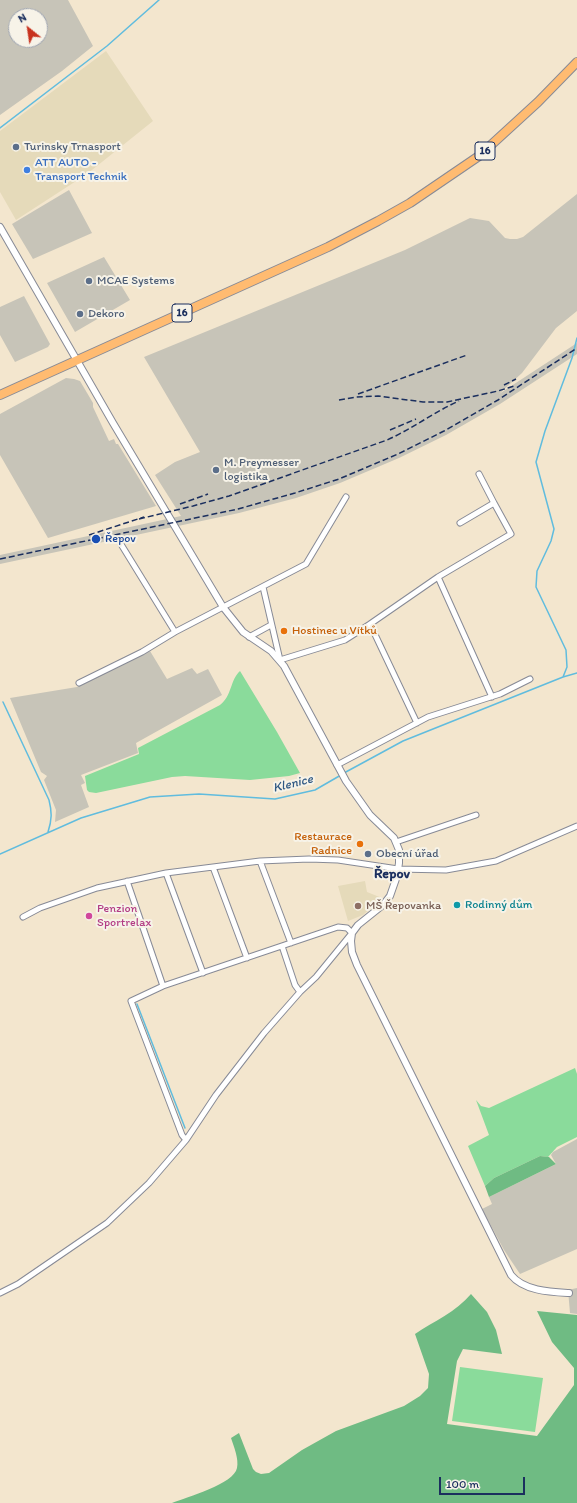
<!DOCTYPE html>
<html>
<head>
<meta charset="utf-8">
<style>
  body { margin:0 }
  #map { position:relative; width:577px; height:1503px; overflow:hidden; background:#f3e6ce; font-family:Itim,sans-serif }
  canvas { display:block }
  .north { position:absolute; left:8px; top:8px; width:40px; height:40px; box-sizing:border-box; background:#f7f3e8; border:1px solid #9fa5b1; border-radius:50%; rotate:330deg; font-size:11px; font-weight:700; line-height:16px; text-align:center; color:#1b2f5e }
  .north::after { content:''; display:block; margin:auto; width:14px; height:18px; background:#c8321e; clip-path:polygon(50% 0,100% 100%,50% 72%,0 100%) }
  .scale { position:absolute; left:439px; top:1477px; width:86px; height:18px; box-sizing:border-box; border:2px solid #1b2f5e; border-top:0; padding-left:5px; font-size:12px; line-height:14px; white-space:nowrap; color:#1b2f5e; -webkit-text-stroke:3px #f7f3e8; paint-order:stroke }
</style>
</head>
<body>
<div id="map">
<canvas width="577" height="1503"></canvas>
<div class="north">N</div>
<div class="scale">100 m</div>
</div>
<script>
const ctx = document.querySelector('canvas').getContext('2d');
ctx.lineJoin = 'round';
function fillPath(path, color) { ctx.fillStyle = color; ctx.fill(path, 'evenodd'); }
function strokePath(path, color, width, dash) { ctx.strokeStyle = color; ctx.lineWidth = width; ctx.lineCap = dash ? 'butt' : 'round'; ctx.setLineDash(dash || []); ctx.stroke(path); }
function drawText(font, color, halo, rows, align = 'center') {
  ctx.font = font + ' Itim,sans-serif'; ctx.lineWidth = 4; ctx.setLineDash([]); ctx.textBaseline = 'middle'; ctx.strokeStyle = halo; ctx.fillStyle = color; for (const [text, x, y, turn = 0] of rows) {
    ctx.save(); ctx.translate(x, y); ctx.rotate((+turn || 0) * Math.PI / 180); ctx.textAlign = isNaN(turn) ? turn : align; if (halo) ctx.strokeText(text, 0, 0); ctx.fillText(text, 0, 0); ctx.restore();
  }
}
fillPath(new Path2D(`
  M106,51l47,70 -66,53 -71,46 -16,-28v-61z
  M365,881l2,11 15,6 -19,17 -15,6 -10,-35z`), '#e5daba');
fillPath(new Path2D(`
  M0,0h68l25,46 -31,25 -62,44zM16,16h24v24h-24z
  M69,190l23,43 -59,26 -21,-35z
  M577,194v117l-21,17 -34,45 -23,21 78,-51v11l-77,50 -54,31 -47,23 -59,25 -44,15 -57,15 -239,51v-9l181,-39 -26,-41 20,-13 25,-10 -56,-95 261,-107 65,-32 19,3 16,17 5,1h7l6,-2z
  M104,257l26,43 -55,32 -28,-49z
  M24,296l26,48 -2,3 -33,15 -15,-27v-28z
  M66,378l8,1 6,2 13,22v4l16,34 5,-2 2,5h2l38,62 -108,32 -48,-83v-41z
  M150,651l17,28 25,-11 5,6 11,-5 14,26 -86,48 2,10 -57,22 4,8 -4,2 8,22 -34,15 1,-12 -12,-30 3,-4 -6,-4 -31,-74 67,-11z
  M577,1139v110l-57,25 -16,-24 -22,-41 10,-5 -3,-7 67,-33 -5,-9 2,-3z
  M577,1288v26l-7,-1 -2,-23z`), '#c7c4b8');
fillPath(new Path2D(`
  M240,671l37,61 23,41 -11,3 -39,4 -65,-4 -13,1 -76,16 -7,-1 -2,-2 -2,-14 54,-22 -1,-6 82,-43c12,-9 10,-25 20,-34z
  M575,1068l2,6v63l-20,10 -9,10 -8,-1 -46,22 -9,8 -17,-40 21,-11 -13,-35 5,6 8,2z
  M460,1367l83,11 -8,54 -83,-11z`), '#8adb9b');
fillPath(new Path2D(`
  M540,1156l9,1 7,7 -67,33 -4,-11 9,-8z
  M471,1294l16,18 9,18 6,24 -39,-5 -6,12 -10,63 90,12 37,-51v-17l-22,-26 -15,-31 40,4v188h-405c15,-6 62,-19 65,-35 2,-9 -3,-21 -6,-30l8,-5 14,36 3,3 5,2 8,-1 33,-23 34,-19 68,-25 16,-10 8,-8 1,-14 -14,-40c19,-13 41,-22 56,-40z`), '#6fbb83');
strokePath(new Path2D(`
  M0,128l107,-82 52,-46
  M563,677l4,-10 -1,-17 -30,-63 1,-16 14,-30 3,-12 -18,-67 9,-31 27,-73 5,-20
  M3,702l46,98c3,12 3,20 -1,32
  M344,773l59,-32 160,-64 14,-4
  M0,854l81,-36 69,-21 49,-3 76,5 40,-9 26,-15
  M137,1004l48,124`), '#60bcde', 1.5);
const minor = new Path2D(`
  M460,523l34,-20 -15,-29
  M119,541l56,91
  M438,577l54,120
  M263,587l17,73 65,-20 25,-16 68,-47 73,-43 -17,-31
  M370,624l47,99
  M249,637l22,-12
  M79,683l63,-31 33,-20 131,-68 40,-67
  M337,765l91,-48 72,-23 30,-15
  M396,842l80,-27
  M260,861l31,82
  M213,867l34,91
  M166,873l37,100
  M127,881l36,105
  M23,917l17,-9 57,-20 69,-15 94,-12 49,-2 29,1 60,9 48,1 50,-9 81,-35
  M282,946l13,39 5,7
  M0,1293l18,-9 89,-61 42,-40 37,-43 30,-45 48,-62 36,-41 16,-15 36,-44 -5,-5 -9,-1 -175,59 -32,15 51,134 4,5`);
const tertiary = new Path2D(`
  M0,227l113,196 110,184 20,25 28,19 13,15 62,115 24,34 24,23 5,12v13l-2,13 -7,20 -7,9 -25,20 -6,8 -1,8 1,11 5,13 154,310c13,16 39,17 58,18`);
const primary = new Path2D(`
  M0,395l328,-148 50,-26 32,-18 69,-47 59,-54 39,-40`);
strokePath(minor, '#878a96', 7);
strokePath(tertiary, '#878a96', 8);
strokePath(primary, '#878a96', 10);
strokePath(minor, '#fff', 5);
strokePath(tertiary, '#fff', 6);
strokePath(primary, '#ffbb71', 8);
strokePath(new Path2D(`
  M504,385l12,-6
  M358,394l109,-39
  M339,400l17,-3 22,-1 45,6h24l51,-11 16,-5
  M390,430l26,-11
  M180,504l28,-10
  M139,519l54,-13 36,-10 158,-56c25,-11 47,-28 72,-39
  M89,535l55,-18
  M0,559l238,-50 57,-16 44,-14 59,-25 46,-23 54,-31 79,-52`), '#1b2f5e', 1.5, [6, 3]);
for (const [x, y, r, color] of [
  [16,147,4,"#5c6f8a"],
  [27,170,4,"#3f7fe0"],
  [89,281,4,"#5c6f8a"],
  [80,314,4,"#5c6f8a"],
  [216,470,4,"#5c6f8a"],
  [96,539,5,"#1a4fb4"],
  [284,631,4,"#e8710a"],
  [360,844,4,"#e8710a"],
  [368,854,4,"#5c6f8a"],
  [457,905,4,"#0f9aa8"],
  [358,906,4,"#8d6e63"],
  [89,916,4,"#d1479c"]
]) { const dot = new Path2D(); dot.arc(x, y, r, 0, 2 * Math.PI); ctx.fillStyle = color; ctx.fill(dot); strokePath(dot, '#f7f3e8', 1.5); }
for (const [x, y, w] of [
  [485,151,20],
  [182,313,20]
]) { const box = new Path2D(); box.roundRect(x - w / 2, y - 9, w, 18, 3); ctx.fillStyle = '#f7f3e8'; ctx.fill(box); strokePath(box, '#1b2f5e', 1); }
drawText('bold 11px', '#1b2f5e', null, [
  ["16",485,151],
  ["16",182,313]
]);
drawText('12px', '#4e5e75', '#f7f3e8', [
  ["Turinsky Trnasport",24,147],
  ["MCAE Systems",97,281],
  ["Dekoro",88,314],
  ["M. Preymesser",224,463],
  ["logistika",224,477],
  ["Obecní úřad",376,854]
], 'left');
drawText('12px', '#366cbe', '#f7f3e8', [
  ["ATT AUTO -",35,163],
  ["Transport Technik",35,177]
], 'left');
drawText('12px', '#164399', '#f7f3e8', [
  ["Řepov",105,539]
], 'left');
drawText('12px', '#c56008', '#f7f3e8', [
  ["Hostinec u Vítků",292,631],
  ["Restaurace",352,837,"right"],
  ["Radnice",352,851,"right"]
], 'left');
drawText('12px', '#0d838f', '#f7f3e8', [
  ["Rodinný dům",465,905]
], 'left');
drawText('12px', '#785e54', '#f7f3e8', [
  ["MŠ Řepovanka",366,906]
], 'left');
drawText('12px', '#b23c85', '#f7f3e8', [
  ["Penzion",97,909],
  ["Sportrelax",97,923]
], 'left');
drawText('italic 13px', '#305984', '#f7f3e8', [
  ["Klenice",293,784,-14]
]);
drawText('bold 14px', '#1b2f5e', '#f7f3e8', [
  ["Řepov",392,874]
]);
</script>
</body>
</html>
